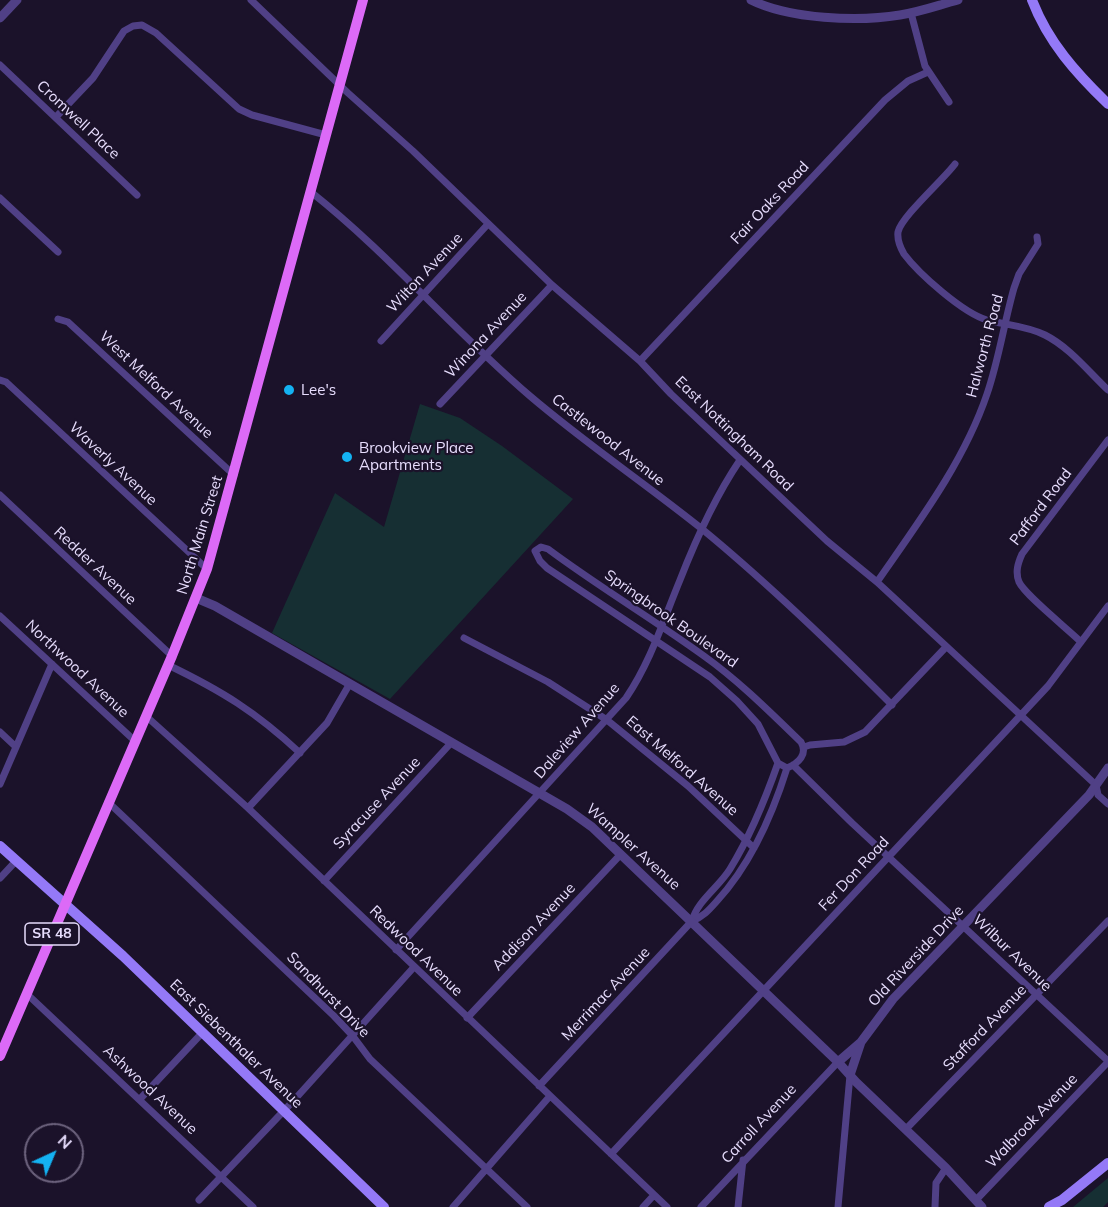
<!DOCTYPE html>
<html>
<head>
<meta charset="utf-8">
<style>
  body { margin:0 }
  #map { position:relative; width:1108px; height:1207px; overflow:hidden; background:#1b122a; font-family:Mulish,sans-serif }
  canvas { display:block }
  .north { position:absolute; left:24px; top:1123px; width:60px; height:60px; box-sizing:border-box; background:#1b122a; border:2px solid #6d637e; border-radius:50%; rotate:44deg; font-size:16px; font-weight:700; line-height:24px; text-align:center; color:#e7ddfd }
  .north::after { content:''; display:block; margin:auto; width:21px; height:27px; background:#14b2f2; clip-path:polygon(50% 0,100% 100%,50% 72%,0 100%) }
</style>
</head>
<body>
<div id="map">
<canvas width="1108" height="1207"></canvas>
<div class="north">N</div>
</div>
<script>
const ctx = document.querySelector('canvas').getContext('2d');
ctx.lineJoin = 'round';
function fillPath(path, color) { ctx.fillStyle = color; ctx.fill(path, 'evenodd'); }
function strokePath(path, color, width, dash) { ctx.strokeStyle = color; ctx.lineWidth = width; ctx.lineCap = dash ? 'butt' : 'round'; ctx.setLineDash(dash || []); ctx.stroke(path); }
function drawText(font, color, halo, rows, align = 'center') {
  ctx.font = font + ' Mulish,sans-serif'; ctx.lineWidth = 4.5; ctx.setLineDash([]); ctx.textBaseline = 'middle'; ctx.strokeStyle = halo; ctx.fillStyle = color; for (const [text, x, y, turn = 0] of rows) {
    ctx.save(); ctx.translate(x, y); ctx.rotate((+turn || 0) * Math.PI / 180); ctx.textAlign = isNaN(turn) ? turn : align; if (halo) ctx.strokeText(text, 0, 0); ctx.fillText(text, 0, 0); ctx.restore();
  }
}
fillPath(new Path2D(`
  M420,404l40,14 42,28 71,53 -183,200 -118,-66 63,-140 49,34z
  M1108,1178v24l-5,5h-30z`), '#162f33');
strokePath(new Path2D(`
  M251,0l97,93 65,58 139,134 88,76 31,33 156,147 50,41 219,203 2,10 10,9
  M911,13l14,53 24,36
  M0,65l137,130
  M56,117l37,-39 31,-47 9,-5 9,-1 14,8 83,76 13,6 74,20
  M955,164c-11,15 -54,53 -57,68 -1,8 2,15 6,22 15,20 59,59 83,66 19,5 40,6 58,15 24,12 43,36 63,55
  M311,192c78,62 143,139 219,204 55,47 116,88 172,133 67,55 129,115 190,176
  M0,198l58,54
  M58,319l10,3 166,153
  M381,341l107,-117
  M640,361l245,-261 23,-19 20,-9
  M0,380l6,2 201,187
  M440,404l112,-119
  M0,495l172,161
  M541,547l7,2c51,38 105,70 156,107 35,25 66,56 97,86 7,12 -2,21 -14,26l-9,-5 -20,-39 -21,-23 -27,-24 -163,-109 -7,-7 -5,-10z
  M877,582c41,-59 87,-120 110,-188 12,-35 17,-71 27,-106l5,-14 19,-30 -1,-7
  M0,616l135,125
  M464,638l84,44 59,38 81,66 66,62
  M1081,642c-12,-12 -56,-47 -62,-60 -4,-10 -1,-19 3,-28l86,-114
  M168,665c54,26 88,47 132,88
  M146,716l102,92 419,399
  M0,732l16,15
  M804,747l6,-2 34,-3 21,-10 81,-85
  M793,765l59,58 256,238
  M0,784l52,-120
  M108,802l226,214 18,19 18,24 157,148
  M248,808l79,-85 22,-38
  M0,878l16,-17
  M324,881l127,-138
  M692,921c11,-4 17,-11 25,-20 34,-37 55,-85 70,-133
  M396,950l230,-252c25,-37 37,-77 54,-118 16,-41 35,-83 60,-120
  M27,994l226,213
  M467,1018l154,-164
  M539,1086l153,-165c5,-20 27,-34 38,-52 21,-34 35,-69 48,-106
  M140,1099l63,-67
  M906,1129l202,-208
  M611,1154l437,-468 60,-80
  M199,1200l97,-102 118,-131
  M976,1200l132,-138
  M453,1207l97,-111
  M643,1207l11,-12
  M701,1207l137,-145
  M738,1207l5,-47
  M838,1207l12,-132
  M935,1207l1,-24 10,-15`), '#504086', 7);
strokePath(new Path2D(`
  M751,0c38,19 107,22 149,15 20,-3 39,-10 58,-15
  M0,18l17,-18
  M196,598l19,8 352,203 25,18 246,235 18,20 90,86 36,39
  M838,1062l22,-19
  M850,1075l11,-33 32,-43 196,-204 19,-27`), '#504086', 9);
strokePath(new Path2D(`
  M1032,0c16,42 44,73 76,104
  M0,846l123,110 261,251
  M1049,1207l13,-7 46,-37`), '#9479f7', 10);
strokePath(new Path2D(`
  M0,1056l172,-400 35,-87 156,-569`), '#dc6af7', 10);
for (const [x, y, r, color] of [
  [289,390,6,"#14b2f2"],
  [347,457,6,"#14b2f2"]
]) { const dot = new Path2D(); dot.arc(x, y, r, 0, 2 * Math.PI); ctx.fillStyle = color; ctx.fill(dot); strokePath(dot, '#1b122a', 2); }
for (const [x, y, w] of [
  [52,934,54]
]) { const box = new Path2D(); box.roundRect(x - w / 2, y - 11, w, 22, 4.5); ctx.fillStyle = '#1b122a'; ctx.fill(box); strokePath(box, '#e7ddfd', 1.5); }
drawText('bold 14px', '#e7ddfd', null, [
  ["SR 48",52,934]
]);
drawText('15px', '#e7ddfd', '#1b122a', [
  ["Cromwell Place",78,120,43],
  ["Fair Oaks Road",770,203,-47],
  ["Wilton Avenue",425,273,-47],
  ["Winona Avenue",486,335,-47],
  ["Halworth Road",985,346,-75],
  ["West Melford Avenue",156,385,43],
  ["East Nottingham Road",734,434,44],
  ["Castlewood Avenue",608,440,38],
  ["Waverly Avenue",113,464,43],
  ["Pafford Road",1041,507,-53],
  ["North Main Street",200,535,-73],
  ["Redder Avenue",95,566,43],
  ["Springbrook Boulevard",671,619,35],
  ["Northwood Avenue",77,669,43],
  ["Daleview Avenue",577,731,-49],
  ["East Melford Avenue",682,766,41],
  ["Syracuse Avenue",377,803,-47],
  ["Wampler Avenue",633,847,42],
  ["Fer Don Road",854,874,-47],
  ["Addison Avenue",534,927,-47],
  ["Redwood Avenue",416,951,44],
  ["Wilbur Avenue",1012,953,44],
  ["Old Riverside Drive",916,956,-47],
  ["Merrimac Avenue",606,994,-47],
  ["Sandhurst Drive",328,995,46],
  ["Stafford Avenue",985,1028,-46],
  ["East Siebenthaler Avenue",236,1044,44],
  ["Ashwood Avenue",150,1090,43],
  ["Walbrook Avenue",1032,1121,-46],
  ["Carroll Avenue",759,1124,-47]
]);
drawText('15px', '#e7ddfd', '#1b122a', [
  ["Lee's",301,390],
  ["Brookview Place",359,448],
  ["Apartments",359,465]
], 'left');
</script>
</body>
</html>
